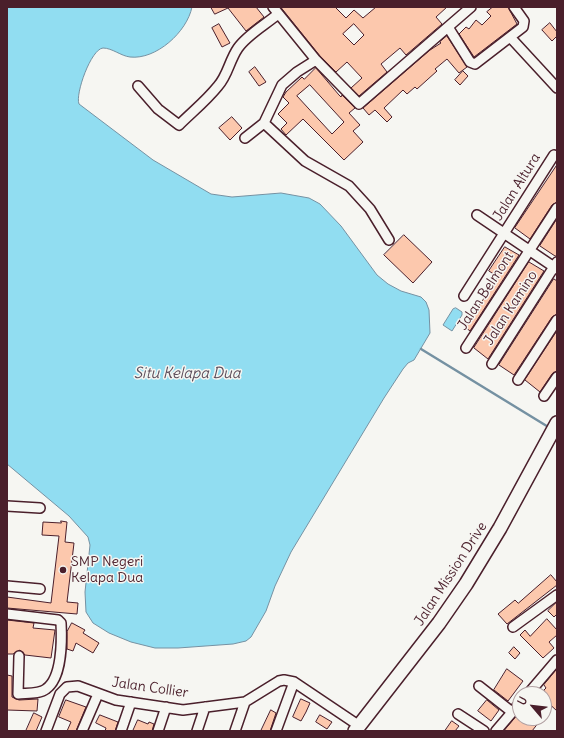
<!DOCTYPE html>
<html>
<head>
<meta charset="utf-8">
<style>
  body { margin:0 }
  #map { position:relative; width:564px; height:738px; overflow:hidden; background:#f6f6f2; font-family:Delius,sans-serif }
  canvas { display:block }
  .frame { position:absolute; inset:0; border:8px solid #4a1f2b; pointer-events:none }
  .north { position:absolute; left:512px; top:686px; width:40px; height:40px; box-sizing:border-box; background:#f6f6f2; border:1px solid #b1a0a2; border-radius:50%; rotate:298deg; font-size:11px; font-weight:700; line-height:16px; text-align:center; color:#4a1f2b }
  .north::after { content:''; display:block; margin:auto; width:14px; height:18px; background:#4a1f2b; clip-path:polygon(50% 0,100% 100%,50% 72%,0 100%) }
</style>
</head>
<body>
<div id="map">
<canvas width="564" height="738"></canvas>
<div class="frame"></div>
<div class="north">U</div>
</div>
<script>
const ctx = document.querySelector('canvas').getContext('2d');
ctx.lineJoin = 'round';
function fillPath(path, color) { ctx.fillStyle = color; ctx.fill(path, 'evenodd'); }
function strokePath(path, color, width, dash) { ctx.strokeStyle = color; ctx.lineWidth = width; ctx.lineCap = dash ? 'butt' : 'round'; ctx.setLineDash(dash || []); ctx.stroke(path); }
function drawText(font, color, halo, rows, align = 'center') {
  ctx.font = font + ' Delius,sans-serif'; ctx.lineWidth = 3; ctx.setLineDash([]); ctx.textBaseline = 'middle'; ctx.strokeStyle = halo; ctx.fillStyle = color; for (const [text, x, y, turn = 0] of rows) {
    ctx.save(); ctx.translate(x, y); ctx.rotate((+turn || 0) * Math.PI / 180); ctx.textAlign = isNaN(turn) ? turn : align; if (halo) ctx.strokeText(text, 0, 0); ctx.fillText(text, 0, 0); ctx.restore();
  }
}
const water = new Path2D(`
  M7,7h185c-5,25 -36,53 -62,50 -9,-1 -18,-9 -27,-9 -12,1 -28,46 -24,56l74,56 58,34 21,3 49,-4 28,5 11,6 21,22 36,49 11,9 13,7 20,6 5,5 3,8 1,23 -16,27 -6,3 -5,6 -19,29 -93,154 -16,34 -9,25 -15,26 -5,4 -13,3 -55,4h-23l-24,-6 -22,-9 -16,-10 -7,-11 -1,-20 5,-47 -2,-8 -19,-21 -62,-52z
  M456,308l6,4v3l-10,16 -9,-6 10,-16z`);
fillPath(water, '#91ddf1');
strokePath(water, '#7591a2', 1);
strokePath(new Path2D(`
  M421,349l129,79`), '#7591a2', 2.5);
const building = new Path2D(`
  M211,7h45l8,10 -18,14 -18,-23 -13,6z
  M281,7h54l11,11 8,-8 9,8 13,-11h71l-11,10 6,7 -36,31 -6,-7 -19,16 6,8 -28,24 -8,-8 11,-10 -15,-16 -11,10 -16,-16zM354,24l10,11 -10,10 -11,-11z
  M493,7h15l9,17 -43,33 -15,-23 7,-7 3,2 7,-9 6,5 9,-9 -4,-4z
  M550,23l7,9v4l-5,5 -10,-11z
  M219,24l11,19 -8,4 -10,-19z
  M447,36l20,31 -8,6 -12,-14 -12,10 2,2 -20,18 -2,-2 -8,7 -4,-4 -19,18 8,9 -5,5 -12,-12 -6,5 -6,-7 67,-58 11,-7 -1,-1z
  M255,67l11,15 -7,4 -10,-14z
  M316,68l23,27 2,2 1,-2 13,13 -6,5 11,12 -7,6 10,11 -19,18 -41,-41 -17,16 -5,-6 6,-6 -9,-9 11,-11 -6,-6 3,-5 16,-15 2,2zM310,85l34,37 -12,12 -35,-38z
  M463,71l5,5 -8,9 -5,-5z
  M232,117l10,11 -12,12 -11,-12z
  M557,165v37l-5,3 -22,34 -15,-11z
  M557,219v37h-2l-15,-10z
  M404,235l28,27 -19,21 -29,-28z
  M505,247l14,8 -49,76 -5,-4 33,-50 -9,-6z
  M529,262l15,9 -56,88 -14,-11z
  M554,279l3,2v33l-5,3 -38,58 -15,-10z
  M557,331v40l-5,3 -12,18 -15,-12z
  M61,521l6,1 -2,20 9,1 -7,59 11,1 -1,11 -70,-6v-11l44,6 8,-67 -17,-1 1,-13 18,1z
  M551,575l6,7v3l-50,39 -9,-10 17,-14 3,3z
  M557,602v12l-3,3 -6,-6z
  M547,619l10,11v5l-8,7 5,6 -11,10 -23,-23 5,-5 5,6z
  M7,620l27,3 -1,5 22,2 -4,28 -26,-3 -5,-5 -7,4h-6z
  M72,623l13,7 -2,3 16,10 -6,10 -17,-10 -3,8 -6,-2v-17z
  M514,647l6,6 -5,6 -6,-6z
  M507,669l16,12 -15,20 -14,-11z
  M557,669v42l-13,-12v-9l2,-2 -2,-3z
  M7,675l5,1v21l7,3 19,-1 -1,12 -30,-1z
  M301,699l9,4 -4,9 -5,9 -8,-4z
  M66,700l20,7 -10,24h-9l4,-9 -12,-5z
  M487,700l12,10 -8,11 -13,-10z
  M271,710l5,3 -6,18h-9z
  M520,712v6h13l6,4 -7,9h-28z
  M34,713l8,4 -6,14h-10z
  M100,715l18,7 -3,9h-10l1,-3 -10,-5z
  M320,715l12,7 -5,7 -11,-7z
  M138,720l10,4 1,-2 5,2 -2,7h-19z
  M452,721l7,5 -4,5h-10z`);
fillPath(building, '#fcc8ad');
strokePath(building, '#4a1f2b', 1);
const street = new Path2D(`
  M273,7l43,53 43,44 112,-97
  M448,27l22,35 5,2 48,-37 1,-6 -10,-14
  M510,37l47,51
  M138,86l20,23 21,16c13,-13 27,-24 39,-39 10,-11 11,-25 20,-38 9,-13 27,-23 40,-34
  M264,123l41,38 44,25 21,23 19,31
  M245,138l19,-15 18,-38 15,-13 19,-12
  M477,215l80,54
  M464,296l90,-141
  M466,348l91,-140
  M492,364l65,-102
  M518,380l39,-60
  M544,396l13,-19
  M7,506l33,2
  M7,586l33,3
  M7,614l51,6 3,3c1,18 1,55 -15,66 -6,5 -20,4 -28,5l1,-38
  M513,627l44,-32
  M479,686l33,26
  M528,694l29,-34
  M458,714l26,17
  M46,731l14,-37 7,-7 11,-1 38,14 67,10 62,-8 34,-21 5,-1 10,2 64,43
  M82,731l16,-37
  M121,731l10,-29
  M158,731l8,-24
  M197,731l8,-24
  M235,731l10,-29
  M276,731l18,-49
  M496,731l24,-28`);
const secondary = new Path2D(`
  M355,731l84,-108 27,-39 34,-56 57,-105`);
strokePath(street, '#4a1f2b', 12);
strokePath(secondary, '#4a1f2b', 16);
strokePath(street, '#f6f6f2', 9);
strokePath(secondary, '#f6f6f2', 13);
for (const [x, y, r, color] of [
  [63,570,4,"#4a1f2b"]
]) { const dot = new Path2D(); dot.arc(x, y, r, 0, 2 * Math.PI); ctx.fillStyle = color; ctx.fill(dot); strokePath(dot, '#f6f6f2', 1.5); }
drawText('14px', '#4a1f2b', '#f6f6f2', [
  ["Jalan Altura",517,187,-58],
  ["Jalan Belmont",486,291,-57],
  ["Jalan Kamino",511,308,-57],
  ["Jalan Mission Drive",451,574,-57],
  ["Jalan Collier",150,688,8]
]);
drawText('14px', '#4a1f2b', '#f6f6f2', [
  ["SMP Negeri",71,562],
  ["Kelapa Dua",71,578]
], 'left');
drawText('italic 15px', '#5c4e5c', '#f6f6f2', [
  ["Situ Kelapa Dua",187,374]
]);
</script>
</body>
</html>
